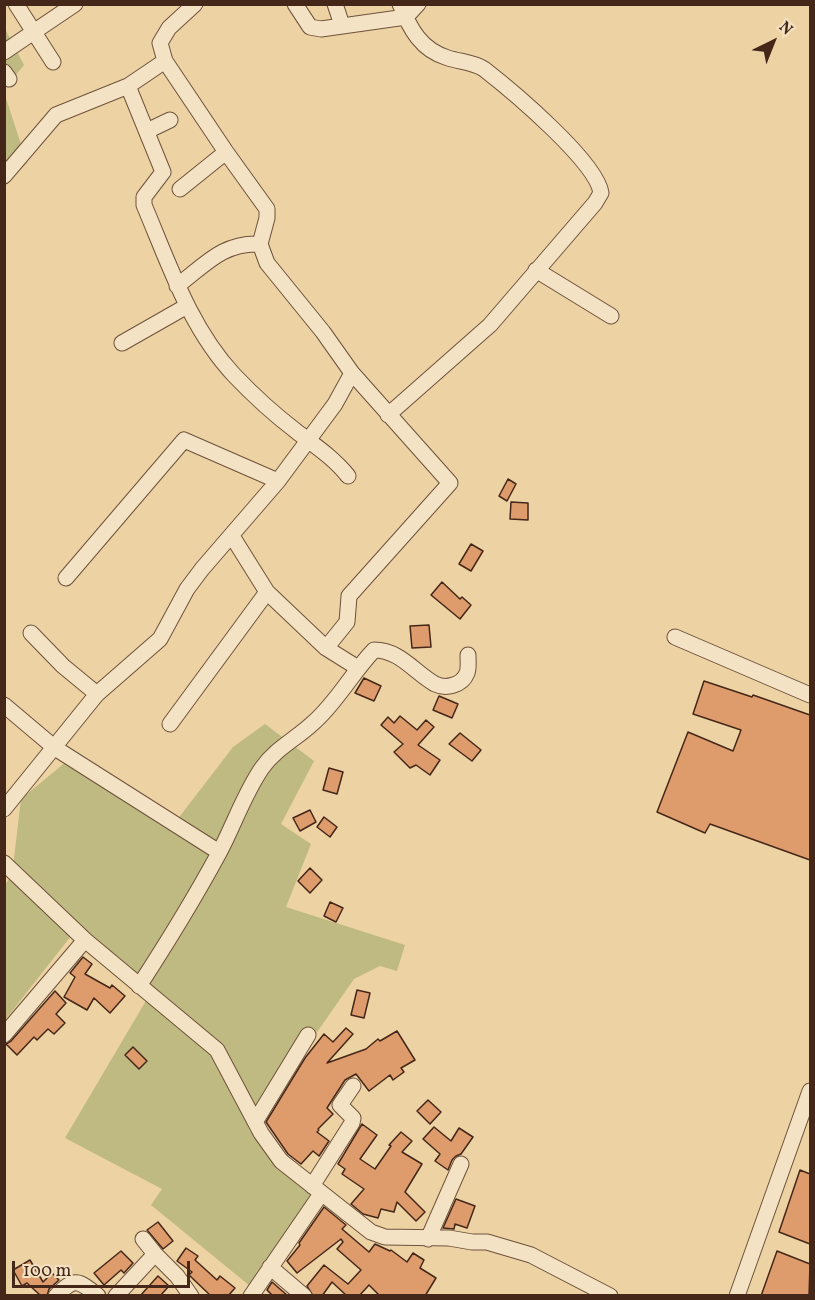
<!DOCTYPE html>
<html>
<head>
<meta charset="utf-8">
<style>
  body { margin:0 }
  #map { position:relative; width:815px; height:1300px; overflow:hidden; background:#edd2a3; font-family:Vollkorn,serif }
  canvas { display:block }
  .frame { position:absolute; inset:0; border:6px solid #442719; pointer-events:none }
  .north { position:absolute; left:743px; top:12px; width:60px; height:60px; -webkit-text-stroke:4px #f3e2c3; paint-order:stroke; rotate:43deg; font-size:16px; font-weight:700; line-height:24px; text-align:center; color:#442719 }
  .north::after { content:''; display:block; margin:auto; width:21px; height:27px; background:#442719; clip-path:polygon(50% 0,100% 100%,50% 72%,0 100%) }
  .scale { position:absolute; left:12px; top:1261px; width:178px; height:27px; box-sizing:border-box; border:3px solid #442719; border-top:0; padding-left:8px; font-size:18px; line-height:21px; white-space:nowrap; color:#442719; -webkit-text-stroke:4px #f3e2c3; paint-order:stroke }
</style>
</head>
<body>
<div id="map">
<canvas width="815" height="1300"></canvas>
<div class="frame"></div>
<div class="north">N</div>
<div class="scale">100 m</div>
</div>
<script>
const ctx = document.querySelector('canvas').getContext('2d');
ctx.lineJoin = 'round';
function fillPath(path, color) { ctx.fillStyle = color; ctx.fill(path, 'evenodd'); }
function strokePath(path, color, width, dash) { ctx.strokeStyle = color; ctx.lineWidth = width; ctx.lineCap = dash ? 'butt' : 'round'; ctx.setLineDash(dash || []); ctx.stroke(path); }
fillPath(new Path2D(`
  M4,27l20,38 -19,23h-1z
  M4,92l23,71 -22,20h-1z
  M265,724l49,37 -33,63 30,20 -25,63 119,38 -8,26 -17,-5 -26,13 -105,151 63,65 -62,91 -99,-81 11,-16 -97,-51 82,-139 -72,-68 -70,89v-135l7,-10 9,-76 46,-38 110,59 56,-73z`), '#beba81');
const building = new Path2D(`
  M508,479l8,5 -9,17 -8,-5z
  M511,502l17,1v17l-18,-1z
  M471,544l12,7 -12,20 -12,-7z
  M442,582l18,17 2,-2 9,8 -11,14 -29,-24z
  M429,625l2,22 -19,1 -2,-22z
  M364,678l17,8 -7,15 -19,-8z
  M704,681l48,16 1,-2 57,20v145l-100,-36 -5,9 -48,-21 31,-80 45,19 8,-21 -48,-16z
  M439,696l19,8 -6,14 -19,-8z
  M400,716l17,14 9,-10 8,7 -16,18 22,15 -10,15 -14,-10 -6,3 -16,-16 9,-8 -22,-19 7,-8 6,6z
  M460,733l21,17 -9,11 -23,-17z
  M329,768l14,4 -6,22 -14,-4z
  M310,810l6,12 -16,9 -7,-13z
  M324,817l13,10 -7,10 -13,-10z
  M310,868l12,12 -12,13 -12,-12z
  M330,902l13,6 -7,14 -12,-6z
  M83,957l9,7 -7,10 25,14 2,-3 13,11 -15,17 -16,-15 -7,12 -23,-13 11,-20 -5,-4z
  M357,990l13,3 -6,25 -13,-3z
  M55,991l11,12 -10,11 9,9 -11,11 -6,-5 -11,11 -3,-3 -17,18 -11,-11 5,-3z
  M346,1028l7,6 -26,29 39,-14 12,-10 2,2 17,-10 18,29 -14,8 3,4 -11,8 -3,-5 -21,16 -13,-17 -11,6 -18,28 6,6 -15,15 1,1 -2,2 12,9 -10,15 -6,-5 -12,13 -13,-10 -22,-32 39,-64 19,-24 9,8z
  M133,1047l14,14 -8,8 -14,-14z
  M428,1100l13,12 -11,12 -13,-13z
  M362,1124l15,11 -17,24 15,10 16,-23 -2,-1 12,-13 11,9 -10,11 20,12 -17,28 20,20 -9,9 -19,-19 -3,10 -13,-3 -3,9 -15,-4 -12,-10 13,-15 -22,-15 3,-5 -7,-5z
  M434,1127l17,14 8,-13 14,9 -12,17 -5,2 -4,4 -4,10 -13,-9 5,-7 -17,-15z
  M800,1170l10,4v70l-31,-12z
  M456,1199l19,7 -8,22 -12,-4 -1,5 -11,-1z
  M324,1207l22,18 -4,4 27,23 6,-8 15,7 1,-1 16,12 6,-9 11,7 -4,8 16,10 -11,18h-45l-11,-11 -10,11h-12l-15,-14 -10,14h-9l-6,-10 17,-21 24,19 13,-14 -24,-21 6,-7 -2,-3 -44,34 -10,-12 13,-16 -1,-2z
  M158,1222l15,19 -10,8 -16,-19z
  M186,1248l12,8 -3,4 22,20 3,-4 15,12 -7,8h-17l-22,-21 3,-3 -15,-11z
  M121,1251l12,12 -9,10 -3,-3 -17,15 -10,-12z
  M777,1251l33,13 -1,32h-48z
  M30,1260l13,22 9,-9 7,7 -10,9 -2,7h-6l-14,-13 -5,3 -9,-16z
  M158,1276l11,10 -9,10h-20z
  M272,1282l16,14h-15l-6,-6z`);
fillPath(building, '#de9c6d');
strokePath(building, '#442719', 1.5);
const minor = new Path2D(`
  M16,4l37,58
  M195,4l-26,24 -9,15 5,18 61,91 41,57v9l-7,26 7,19 56,69 29,41 98,110 -101,113 -2,26 -21,26
  M295,4l15,23 11,2 85,-12 12,-13
  M335,4l7,21
  M4,52l71,-48
  M4,72l5,7
  M128,86l35,86 -19,25v8c25,59 46,123 90,170 19,20 41,40 62,56 18,14 38,27 52,45
  M147,131l23,-11
  M4,176l52,-61 72,-29 37,-25
  M180,189l46,-37
  M536,270l75,46
  M177,286c28,-21 46,-44 83,-42
  M122,343l65,-37
  M388,415l102,-90 105,-122 6,-10c-4,-31 -90,-103 -117,-124 -11,-7 -23,-7 -36,-11 -27,-8 -38,-29 -48,-54
  M232,536l35,56 59,56 32,20
  M66,578l118,-138 94,41
  M31,633l32,33 34,28
  M675,637l135,58
  M4,705l51,43 164,104
  M170,724l97,-132
  M4,809l93,-115 63,-55 27,-50 15,-20 76,-88 57,-77 17,-31
  M4,863l81,77 132,110 44,83 20,28 90,71 14,5 64,1 23,4h15l44,13 79,41
  M139,986c28,-43 55,-87 80,-133 15,-28 25,-59 43,-85 13,-19 34,-29 51,-45 24,-21 39,-50 61,-73 26,0 40,22 61,34 10,5 27,2 32,-11 2,-5 1,-12 1,-18
  M4,1035l81,-95
  M255,1122l53,-87
  M312,1186l40,-63 1,-5 -13,-13 13,-19
  M143,1239l12,15
  M428,1239l33,-75
  M270,1267l34,29
  M56,1296c19,-19 22,-16 42,0
  M116,1296l39,-42 22,22 14,20
  M251,1296l70,-102
  M737,1296l73,-205`);
strokePath(minor, '#6e523c', 17);
strokePath(minor, '#f3e2c3', 15);
</script>
</body>
</html>
